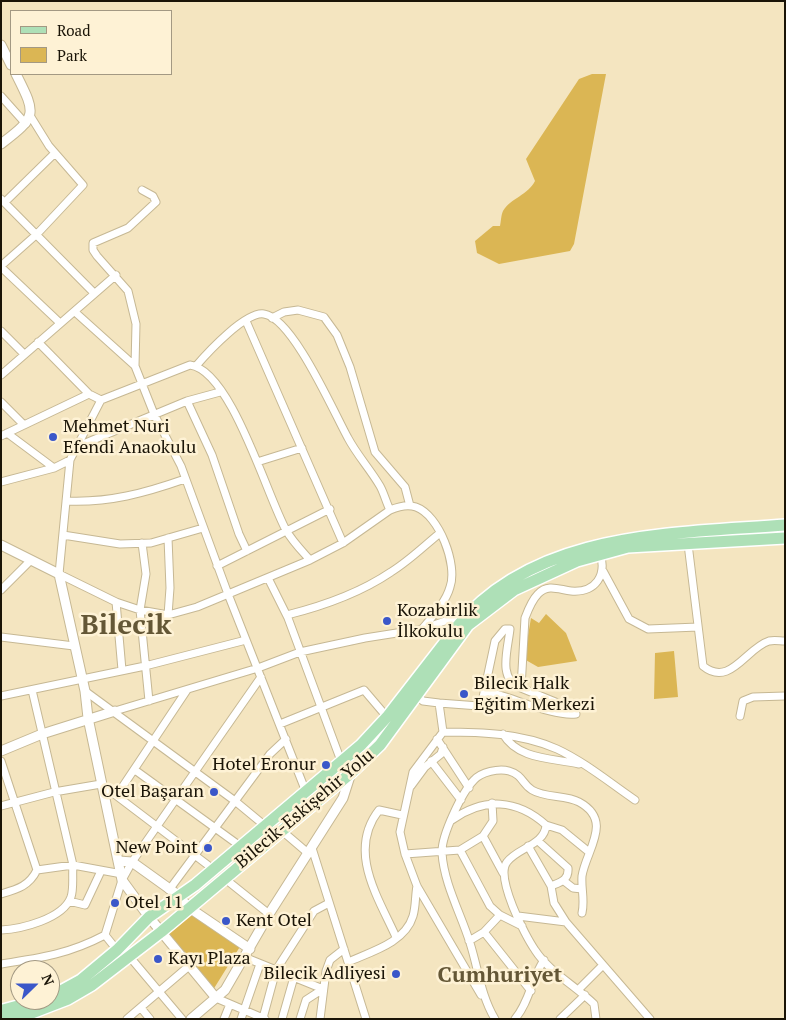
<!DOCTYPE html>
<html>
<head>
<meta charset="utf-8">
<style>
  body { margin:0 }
  #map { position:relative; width:786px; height:1020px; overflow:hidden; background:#f4e5c0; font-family:"PT Serif",serif }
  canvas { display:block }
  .frame { position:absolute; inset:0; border:2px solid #1a1407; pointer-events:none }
  .legend { position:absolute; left:10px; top:10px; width:162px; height:65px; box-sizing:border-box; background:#fef2d5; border:1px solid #a39983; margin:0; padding:6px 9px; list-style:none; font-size:15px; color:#1a1407 }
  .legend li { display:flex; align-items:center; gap:10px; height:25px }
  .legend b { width:25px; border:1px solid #a39983 }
  .north { position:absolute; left:10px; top:960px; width:50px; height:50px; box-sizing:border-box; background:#fef2d5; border:1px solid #a39983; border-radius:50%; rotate:68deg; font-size:14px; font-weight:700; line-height:20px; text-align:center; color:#1a1407 }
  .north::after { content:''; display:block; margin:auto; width:18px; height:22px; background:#3b57c9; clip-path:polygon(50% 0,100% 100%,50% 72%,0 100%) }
</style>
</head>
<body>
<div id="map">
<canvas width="786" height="1020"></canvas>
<div class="frame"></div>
<ul class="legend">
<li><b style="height:6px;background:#aee0b7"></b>Road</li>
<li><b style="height:14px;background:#dbb654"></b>Park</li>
</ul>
<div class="north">N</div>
</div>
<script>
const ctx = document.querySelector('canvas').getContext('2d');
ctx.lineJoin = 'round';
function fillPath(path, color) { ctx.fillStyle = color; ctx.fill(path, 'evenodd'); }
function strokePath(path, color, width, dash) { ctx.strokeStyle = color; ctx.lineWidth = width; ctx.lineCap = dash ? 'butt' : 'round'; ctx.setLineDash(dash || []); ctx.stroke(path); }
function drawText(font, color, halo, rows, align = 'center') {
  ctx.font = font + ' "PT Serif",serif'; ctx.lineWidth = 5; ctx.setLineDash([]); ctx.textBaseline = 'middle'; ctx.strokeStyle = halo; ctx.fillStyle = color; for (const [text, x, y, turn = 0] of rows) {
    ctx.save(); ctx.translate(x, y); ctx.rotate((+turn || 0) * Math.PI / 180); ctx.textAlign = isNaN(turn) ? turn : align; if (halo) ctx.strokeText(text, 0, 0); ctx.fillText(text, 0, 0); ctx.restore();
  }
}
fillPath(new Path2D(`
  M592,74h14l-32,170 -4,7 -71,13 -22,-11 -2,-12 18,-15h7c1,-4 1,-11 3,-15 8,-13 25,-16 32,-30l-9,-22 53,-80z
  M546,614l20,19 11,28 -39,6 -14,-8 7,-41 8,5z
  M674,651l4,46 -24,2 1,-46z
  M191,912l50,33 -28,45 -49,-57z`), '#dbb654');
const minor = new Path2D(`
  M1,96l25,28
  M1,199l93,94
  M5,202l50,-49
  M1,266l36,-32 46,-49 -34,-39 -18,-29
  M1,267l59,56
  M75,312l60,54 19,48 27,52 47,128 78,198
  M272,318l12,-6 14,-2 26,7 13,18 13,32 25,85 30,35 5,19
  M246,321l97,222
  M1,331l23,23
  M38,342l51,52 12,6 89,-35c41,5 77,131 96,165 6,11 16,21 24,30
  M135,366l1,-42 -8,-33 -31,-35 -4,-6v-7l35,-15 28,-26 -3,-6 -11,-6
  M196,366c12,-14 50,-55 68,-52 29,4 70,99 84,124 9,17 22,31 32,48 4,7 6,16 10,24
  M1,375l115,-100
  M101,400l-31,60 -11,114 57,28 24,8 28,5 29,-8 113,-47 33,-17 47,-33c7,-3 18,-6 26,-3 23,8 42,58 34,80 -4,15 -18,30 -28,42
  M187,401l25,54 27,79 8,17
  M1,402l23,23
  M7,433l47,35
  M1,436l88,-42
  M76,447l111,-46 33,-9
  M257,462l45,-14
  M1,482l53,-14 16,-8
  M66,501c43,2 79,-8 119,-22
  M63,535l57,9 31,-1 52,-15
  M168,538l2,50 -2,27
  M142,543l4,31 -6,36 9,91
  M688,544l15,122c27,22 43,-18 66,-25 5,-1 11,0 16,0
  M217,566l113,-57
  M603,571l26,48 19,10 50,-2
  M268,578l20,40 53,143
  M1,590l30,-30
  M116,602l6,68
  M287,615c36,-9 73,-22 104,-43 18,-11 33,-26 49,-39
  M1,637l73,9
  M85,691l150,110 29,24
  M484,691c26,5 69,26 92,23l-1,-4 -54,-22
  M416,695l7,6 16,2 4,29 -30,40 -13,60 5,22 12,32 64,109
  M1,696l144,-30 101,-26
  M439,703l40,3 3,-4 13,-61 10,-12h5c-2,20 -13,51 11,59l4,-70c3,-8 7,-18 13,-24 10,-11 22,-4 33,-3 25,2 36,-16 29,-38
  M115,711l143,-43 42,-16 65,-14 57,-9 46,-16
  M740,716l3,-15 10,-4 32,-1
  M280,724l84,-34 23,27
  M443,732c38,0 78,1 114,17 28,13 53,34 78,51
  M503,734c15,26 50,24 76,30
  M437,739l32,49
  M1,761l36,109c-8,16 -19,19 -36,24
  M431,761l30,39
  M135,770l105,76
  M411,786l14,-19 16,-13 2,-7
  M117,795l70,-105
  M1,806l53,-14 47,-8 112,85
  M452,820c32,-23 65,-21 94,5 -1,20 -29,23 -39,37 -12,15 18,74 28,88 14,22 41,36 59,54l2,15
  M546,825l16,5 27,22
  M281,830l28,24
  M483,836l20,37
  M538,841l30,27c1,12 -7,14 -17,18
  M528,846l23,40 3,17 12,19
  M312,848l54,171
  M460,850l30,56 10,9 22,11
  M405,854l55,-4 23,-14 10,-15 -1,-18
  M37,870l36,-5 49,9
  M224,878l45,36
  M564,881l9,7 9,1
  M169,890l101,-136 16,-15
  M69,901l16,4 16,-34
  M518,916l48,6 84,97
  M1,930c20,-1 62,-11 70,-33 3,-9 1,-22 2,-32l-41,-175
  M484,932l47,59
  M105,935l12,15
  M396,937c-18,-40 -49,-86 -17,-127l23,5
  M469,941l15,-9 16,-17
  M129,956l53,63
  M244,957l79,32
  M348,962c22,-10 57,-19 65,-46 3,-10 2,-20 4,-30
  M1,964c40,-6 68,-10 104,-29l17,-55 10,-18 129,-185
  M578,990l25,-25
  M216,998l49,21
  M141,1008l9,11
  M263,1018l13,-48 38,-59 15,-8
  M127,1019l62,-53
  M224,1019l6,-15
  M241,1019l19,-55
  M282,1019l12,-42
  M300,1019l6,-19 17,-11
  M320,1019l6,-48 4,-11 14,-11
  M495,1019c-14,-23 -17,-51 -25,-76 -9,-29 -26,-59 -28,-90 -1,-17 20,-61 32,-73 7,-8 25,-12 35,-9 14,4 13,13 23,19 13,8 34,5 47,12 35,19 7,48 3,74 -1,13 3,24 0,37
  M515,1019c15,-18 16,-40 29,-59
  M560,1019l25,-24`);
const tertiary = new Path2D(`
  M1,45l10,20
  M1,144c37,-28 35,-30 15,-70
  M1,545l58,29 26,117 3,27 34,162 27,37 67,81
  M1,751l41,-17 73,-23
  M119,861l13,1 46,33 10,12 62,42
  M191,1019l34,-29 44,-76 74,-116 8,-25 -10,-12`);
const primary = new Path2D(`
  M456,628c78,-97 216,-94 329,-103
  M50,997l31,-17 36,-30 32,-33 46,-32 166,-140 26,-28 59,-76
  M3,1010l37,-10
  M1,1017l28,-3 39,-15 24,-14 69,-53 190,-159 29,-28 88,-120 46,-35 63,-29 51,-14 157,-9`);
strokePath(minor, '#c6b894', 9);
strokePath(tertiary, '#c6b894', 11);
strokePath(primary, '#fff', 14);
strokePath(minor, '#fff', 7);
strokePath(tertiary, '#fff', 9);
strokePath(primary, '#aee0b7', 11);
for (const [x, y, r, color] of [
  [53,437,5,"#3b57c9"],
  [387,621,5,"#3b57c9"],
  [464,694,5,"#3b57c9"],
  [326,765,5,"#3b57c9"],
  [214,792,5,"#3b57c9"],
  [208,848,5,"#3b57c9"],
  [115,903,5,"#3b57c9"],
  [226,921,5,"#3b57c9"],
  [158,959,5,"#3b57c9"],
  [396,974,5,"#3b57c9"]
]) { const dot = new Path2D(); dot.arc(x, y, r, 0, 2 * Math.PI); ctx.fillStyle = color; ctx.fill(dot); strokePath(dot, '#fef2d5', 2); }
drawText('18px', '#1a1407', '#fef2d5', [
  ["Mehmet Nuri",63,427],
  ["Efendi Anaokulu",63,448],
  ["Kozabirlik",397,611],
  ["İlkokulu",397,632],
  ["Bilecik Halk",474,684],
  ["Eğitim Merkezi",474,705],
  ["Hotel Eronur",316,765,"right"],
  ["Otel Başaran",204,792,"right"],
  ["New Point",198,848,"right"],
  ["Otel 11",125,903],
  ["Kent Otel",236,921],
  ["Kayı Plaza",168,959],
  ["Bilecik Adliyesi",386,974,"right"]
], 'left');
drawText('18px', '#1a1407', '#fef2d5', [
  ["Bilecik-Eskişehir Yolu",305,809,-40]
]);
drawText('bold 22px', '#645736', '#fef2d5', [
  ["Cumhuriyet",500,976]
]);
drawText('bold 28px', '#645736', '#fef2d5', [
  ["Bilecik",126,626]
]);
</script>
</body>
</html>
